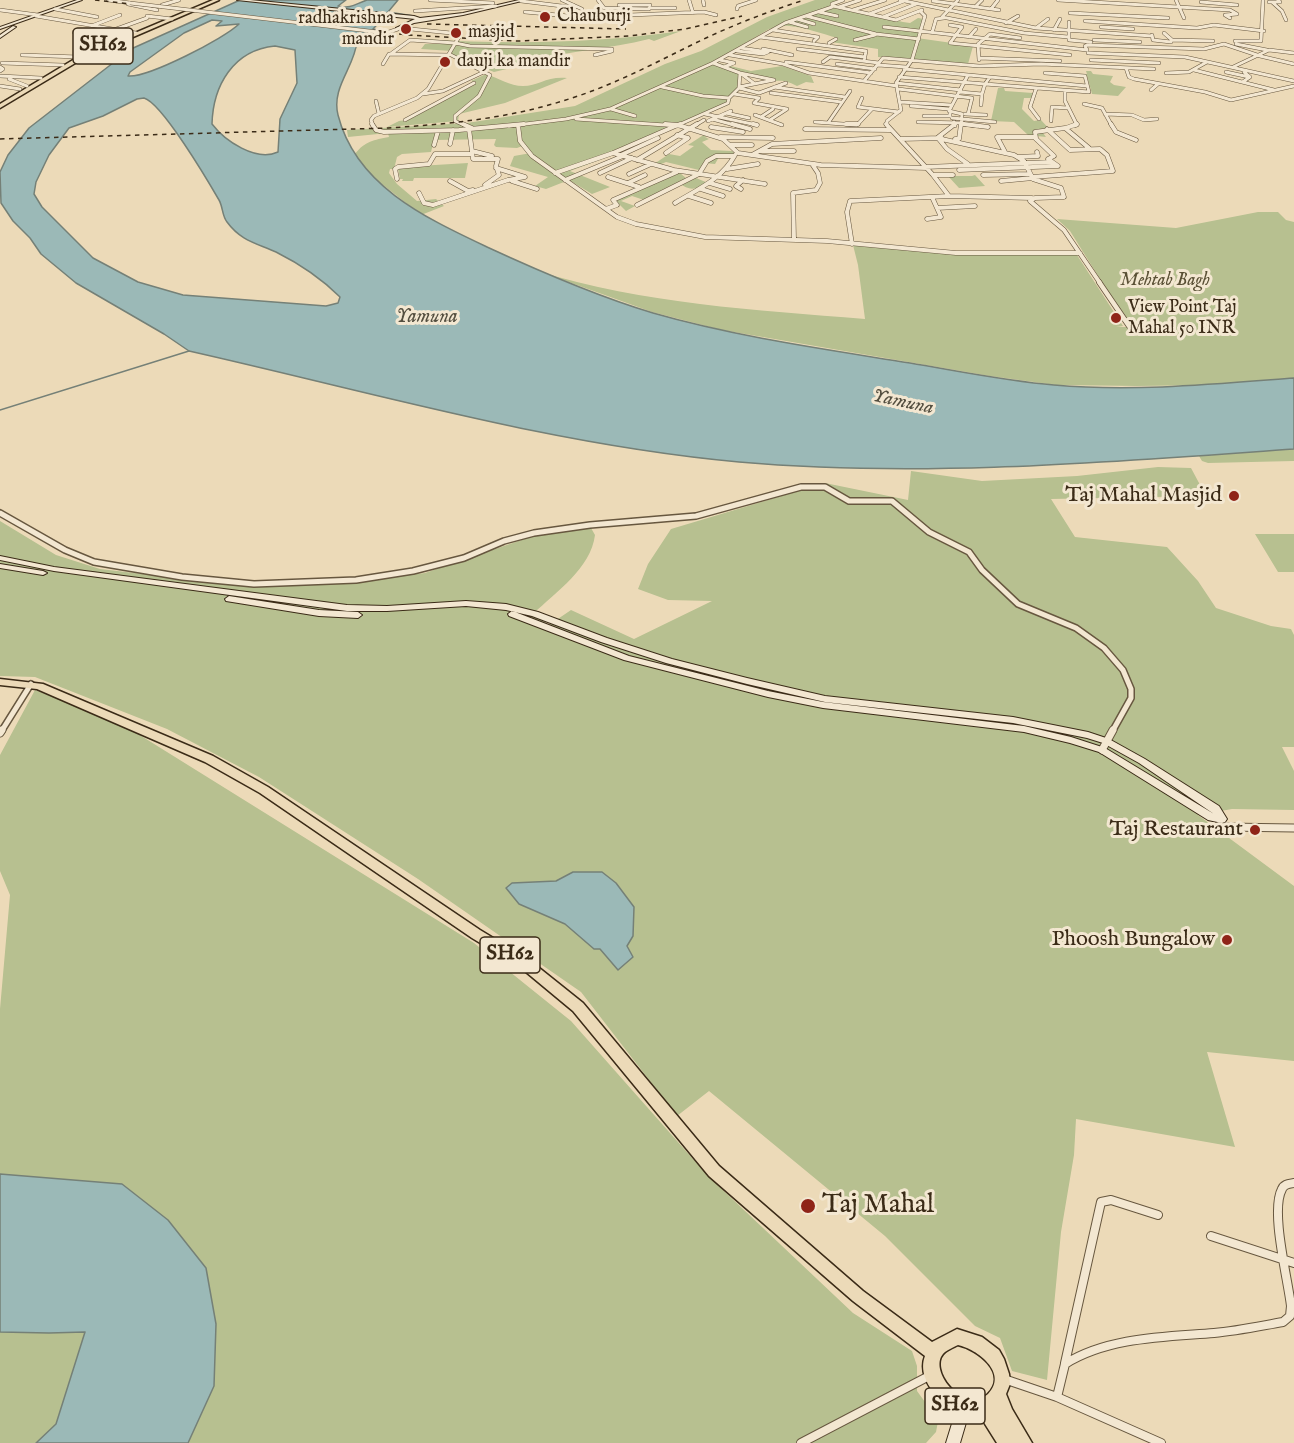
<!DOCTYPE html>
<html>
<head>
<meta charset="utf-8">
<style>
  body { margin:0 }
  canvas { display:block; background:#ecdab8 }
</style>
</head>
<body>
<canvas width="1294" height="1443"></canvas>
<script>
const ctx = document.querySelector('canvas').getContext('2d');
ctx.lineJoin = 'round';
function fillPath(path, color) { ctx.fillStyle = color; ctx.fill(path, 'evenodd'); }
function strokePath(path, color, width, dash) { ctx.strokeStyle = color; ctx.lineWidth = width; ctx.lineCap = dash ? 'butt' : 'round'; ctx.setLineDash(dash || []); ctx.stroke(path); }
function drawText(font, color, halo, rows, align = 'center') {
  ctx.font = font + ' "IM FELL English",serif'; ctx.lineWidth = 6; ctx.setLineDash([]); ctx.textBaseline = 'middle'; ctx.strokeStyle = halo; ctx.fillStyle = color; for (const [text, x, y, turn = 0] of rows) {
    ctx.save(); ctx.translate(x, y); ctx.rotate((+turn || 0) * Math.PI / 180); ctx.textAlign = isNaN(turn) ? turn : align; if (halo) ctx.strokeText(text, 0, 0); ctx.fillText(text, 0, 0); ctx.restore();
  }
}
fillPath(new Path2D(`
  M815,0h30l-11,5 69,17 7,1 8,-5 6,1 -7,19 56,8 -5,18 -90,-7v-8l-47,-7 7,-4c-16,-4 -33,-11 -49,-12 -7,-1 -13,3 -20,3l-55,33 37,9 31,-5 29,10 3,7 -8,-1 -9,4c-14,-7 -14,-5 -28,-5 -11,0 -12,-7 -28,-4 -2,14 -10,16 -11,27l-117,51 -43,16 40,16 -18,7 -23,-14 -23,9 -11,-3 13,-9 -38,-11 4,-10 17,-3 -6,-8 -8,3 -21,-1 -2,-2 2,-6 -62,1 -3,12 -29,2 -5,3 -3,12h-4l-1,4 8,11 20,17 19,-2 8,7 -23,9 -53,-42 -13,-19c10,-13 19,-14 34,-17l-1,-4 -40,4 -1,-7 120,-7 108,-17 90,-42 36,-13 66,-34z
  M681,31l-27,10 -5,-2c-40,10 -80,12 -120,22l3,2 -38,9 -41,-16 -3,-2 2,-3 -31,-2 4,-5h29l-32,-3 2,-2c86,6 172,4 257,-8z
  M1086,71h5l2,3 20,2 -3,6 4,3 12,2 -8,9 -26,-2 -5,-18 -4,-2h4z
  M486,74c12,4 24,12 37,12 15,0 24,-10 44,-8l-62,25 -46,11 -1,7 -71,6 12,-6 7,-1 68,-35 2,-2 -5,-2z
  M998,88h6l1,3 28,2 -2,5h-7l-2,11 12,12 7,-1 11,12 -9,1 3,4 -18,-2 -14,-13 -23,-1z
  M705,134l3,1 -3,2 4,2 -7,3 9,8 21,1 4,3 -6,4 -11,-1 -4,7 -11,-1 -5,7 -33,-8 -7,3 -5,-1 15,-10 11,2 14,-10 -6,-1z
  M468,163l-3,15h-51l-1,3h-11l1,-2h-3l-2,-10 4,-2z
  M680,173l7,6 9,-1 12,5c-11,6 -18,9 -29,0l-35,17 -12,-4 -11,5 14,5 -9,5 -11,-11z
  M972,176l3,-1 10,11 -26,2 -11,-12z
  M1258,212h20l8,8 8,2v156l-86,7 -71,1 -81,-1 -66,-9 -268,-46 -70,-18 -114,-41c106,33 217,39 327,48l-7,-54 -5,-20c75,9 149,9 224,10l46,71 -7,1h14l-60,-96 -13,-12 119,9z
  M1294,449v12l-86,2 -6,-2 -3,-5z
  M1158,467l33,1 15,28 -155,3 24,38 92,10 31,34 18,27 55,18 20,3 3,6v112h-12l12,24v39l-62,-1 -34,6 96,71v175l-87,-9 28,95 -159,-28 -2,36 -13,77 -14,148 -35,-9 -12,-33 -25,-12 -90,-90 -176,-145 -32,25 -96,-124 -163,-113 -159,-102 -92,-48 -132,-52 -35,-1v-155l56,34 44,14 154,18 99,-5 72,-9 117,-40 49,-5 4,7c-4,33 -39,57 -62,79l16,11 22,-15 63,29 78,-38 -44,-1 -30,-11 10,-25 23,-35 154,-46 83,17 3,-29 71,10 95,-5z
  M1255,534h39v38h-16z
  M35,690l87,34 352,219 97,78 137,155 145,137 59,38 5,15v25l8,11 15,9 -4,21 -10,11h-926v-434l10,-114 -10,-24v-116z`), '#b7c090');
const water = new Path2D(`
  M240,0h106l-8,6c14,3 17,-2 29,-6 9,0 22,0 31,0l-10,12 26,4 -27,-2 -14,15 14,3 -16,-1 -14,10c-2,26 -26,46 -19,74 18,71 88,103 149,132 54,25 109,49 166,66 84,24 171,36 257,50 48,8 96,18 144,22 79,7 162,-1 240,-7v71c-184,13 -371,29 -555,13 -187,-17 -368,-70 -550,-111l-25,-17 -88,-51 -35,-29 -11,-16 -17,-17 -12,-18 -1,-31 8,-17 21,-27 102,-79zM212,20l10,1 -6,5 23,-2c-14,14 -91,54 -111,52l2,-4 54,-39zM275,46l20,4 2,33 -17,36 -2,33c-22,10 -53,-11 -66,-28 1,-38 21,-74 63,-78zM144,98c18,5 64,83 75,102 4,7 3,16 8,22 14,19 29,21 49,30 22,11 47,28 64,45l-2,6 -12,3 -143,-11 -45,-13 -45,-24 -51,-51 -8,-13 2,-12 13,-27 20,-27 34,-12 34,-17z
  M573,872h29l14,11 18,24 -1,29 -6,10 6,11 -15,13 -18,-21h-6l-29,-25 -46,-20 -13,-16 6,-5 44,-2z
  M0,1174l122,10 46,36 38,48 10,56 -2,62 -26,57h-152l20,-19 29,-92 -36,1 -49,-1z`);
fillPath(water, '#9bb9b7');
strokePath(water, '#758077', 1.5);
strokePath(new Path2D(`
  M0,410l189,-59`), '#758077', 1.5);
const streetFar5 = new Path2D(`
  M108,0l22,3
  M430,0l63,3
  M562,0l20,9
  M598,0l6,8 45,1
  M689,0l4,13
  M703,0l1,5
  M900,0l136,28 116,8
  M958,0l-16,17 82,16 44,4
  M1058,0l172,10 7,4 -12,1 5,3
  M1176,0l8,18
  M521,1l49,6
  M933,1l66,9
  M1201,2l36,3
  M1269,2h11l-2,-2
  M1272,2l10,9 4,9
  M128,4l29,6
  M162,5l17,-5
  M619,5h31
  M833,6l63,14 26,-10
  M839,7l21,-7
  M975,7l7,-7
  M649,8h26
  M55,9l42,8
  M737,9l1,-3 18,-6
  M991,9l7,-9
  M0,10l38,5
  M853,10l32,-10
  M415,11l81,-5
  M525,12l55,5 124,-5 12,3
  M819,12l18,4
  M1070,13l98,5
  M869,14l35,-13
  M36,16l100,17
  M147,16l25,3
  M806,16l70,18 43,5
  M883,17l33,-13
  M797,19l17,5
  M1085,21l112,7 17,-3 50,6
  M789,22l18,5
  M1069,22v18l22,2
  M1006,23l12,-7
  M94,25l26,-10
  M950,25l12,2 -12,16 120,12
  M884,27l203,23 -2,-4 2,-1 117,4 20,-5 36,12 34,8
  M1101,27l32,2
  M1036,28l12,-9
  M773,30l45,7 -4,4
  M1054,30l6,-11
  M74,32l44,8
  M386,33l12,-4
  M932,33l4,-14 8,-1
  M1164,33l8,7 41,1
  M1152,35l1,5 18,2
  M97,36l50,-18
  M760,37l106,14 -2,10
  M969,37l7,-8
  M855,40l20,-5
  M1094,40l46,2
  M1235,41h26l2,-41
  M455,43l15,3 142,3v2l-17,4
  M829,43l7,-4
  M1236,44l31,6
  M763,49l29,6
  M798,49l67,8
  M737,51l26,3 5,-2 -27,-4
  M392,53l18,-13 45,3
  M1088,53l97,4 109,24
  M449,54l41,21 -11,21 -24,20v5l11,5
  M22,55l56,2
  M730,55l53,9 26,9 88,13
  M979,58l81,3
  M720,60l14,3 -10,4
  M979,60l-1,-16 12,-10 30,4
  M1091,60l68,3
  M786,62l85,11
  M823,62l7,-5 49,6
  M2,63l61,2
  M713,63l27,10 15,11
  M383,64l6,-10 60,1
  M837,64l38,5
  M878,65l28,2
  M0,67l3,2 -3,2
  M1233,67l36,-17 25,3
  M1126,68l3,9 5,2 71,13 26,8 63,-14
  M904,69l183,17
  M1194,70l80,20
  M1226,72l23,5
  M1244,72l6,5 -6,4
  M1166,73l23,-1 18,-10
  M0,76l41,2
  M899,77l86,7 -3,10
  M990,77l-5,7 104,8 -4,-16 -40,-3
  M9,79l18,7
  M864,81l19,-23 96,8 62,-2 113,5
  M896,83l65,7
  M0,86l20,3
  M662,87l41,9 26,2 10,-10 1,-15
  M739,87l35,-7 -34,-7
  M774,87l71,10
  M739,88l20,5 27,-10
  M898,89l74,9 -4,16
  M1036,89l-6,18 9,12
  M1151,90l7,-6
  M960,92l22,2 -1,11
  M1065,92v9l12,24 -3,1
  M771,93l70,9
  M423,94l20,-3 43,-20
  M734,94l25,4 -5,5 33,6 -17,11
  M862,98l-4,9 41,5
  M376,101l3,13
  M900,102l51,3
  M1084,104l18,4 10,18
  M911,106l38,3
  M611,109l24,7
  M726,113l23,5
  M705,114l52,11
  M965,114l21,1
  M1105,114l27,1 12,5 13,-1
  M755,115l27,10
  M924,116h26v-3
  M761,117l12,-8
  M952,118l43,4
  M576,119l104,7
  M712,119l26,7
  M405,120l69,-37
  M708,121l23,-10
  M1051,121l1,-14 16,1
  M815,122l42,3 15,-16
  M918,122l45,1
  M954,122l1,4
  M828,123l22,-32
  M962,124l15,2
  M373,126l-2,-6 3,-4 43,-18 11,-9 31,-52 -8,-4 -50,-5
  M509,126l57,-7 44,-10 103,-46 72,-40 47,-16v-3l11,-4
  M676,126l52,-23 1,-5
  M694,126l10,-6
  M887,126v-5l14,-11 -5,-27 16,-23 13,-44 -5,-5
  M961,126l1,-12 -13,-3 19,-36`);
const streetFar4 = new Path2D(`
  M372,124l4,6 8,2 75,-2 65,-6
  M463,124l9,4
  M665,124l13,1 45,14 15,14 83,12 106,3
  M732,124l18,5
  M753,124l4,1
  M846,124h12
  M886,124l47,51h20
  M964,124l24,3
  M1111,124l5,8 20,8
  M518,125l2,16 12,15 85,61 19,7 69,13 122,4 129,12h124
  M711,127l32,5
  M1066,128l11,-4
  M469,129l4,30h25l-2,7 3,9 -14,10
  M805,129l85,1
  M720,137l53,1
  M937,138l77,17 10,6 9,18 28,9 3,9 -29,1 -5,3 34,29 36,53
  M937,138l18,-14
  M938,138l9,11 21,15
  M1036,138l-1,-6 30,-4 24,20
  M900,139l42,-1
  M955,139h4l2,-15
  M450,144l3,-14
  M434,145l4,-14
  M730,145h22
  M472,151l20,5
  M760,151h34
  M613,153l61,17 91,14
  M666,153l22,-15 -11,-3
  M621,155l37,-17
  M752,155l20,-11 109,-6
  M1018,157l20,-1 -1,-4
  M637,160l60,-36
  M925,167l127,-5
  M727,169l31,-5
  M959,170l99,-4 -10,-7 6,-3 -20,-19h-37l8,15
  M555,173l58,-20 67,-29
  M600,173l32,-15
  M629,174l22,-10
  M933,175l16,21
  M983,175l46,-1
  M608,177l31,10
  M1032,177l81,-6 -6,-16 -7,-6 -30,1 -23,-21
  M397,179l-2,-10 3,-2 31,-3 6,-10h37
  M565,180l58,-24
  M450,181l18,10 5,-1
  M512,181l25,8
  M1001,181l32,-3
  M628,183l17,-8
  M710,183l20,6
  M701,189l22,7
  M741,189l-5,-3 7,-6
  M419,193l5,10 9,2 75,-25 17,-3 -29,-9
  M689,196l22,7
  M675,203c23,-14 47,-24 60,-48
  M637,205l62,-31 8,-13 9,-5h17
  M937,208l38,-2
  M606,209l11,-4 -4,-5 64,-28
  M927,219l14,-2 -9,-20
  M794,240l-1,-47 23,-3 4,-7 -2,-10 -6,-9
  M852,244l-5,-32 3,-11 99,-5 83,2`);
const streetFar3 = new Path2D(`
  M1099,282l30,44`);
const streetFar2 = new Path2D(`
  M0,513l65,37 29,12 88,15 72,7 102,-4 57,-9 51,-13 40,-17 30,-8 56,-8 106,-9 105,-29h24l24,14h43l37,31 40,20 13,18 36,34 58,24 28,20 19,22 8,19v9l-19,34
  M1,732l30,-48`);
const streetFar1 = new Path2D(`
  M0,733l2,-3
  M1102,750l11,-20
  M1226,827l68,1`);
const street = new Path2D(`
  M1211,1236l83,27
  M1065,1363l36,-161 10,-2 47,15
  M1004,1379l53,18 104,46
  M1057,1397l8,-33c43,-27 100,-27 149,-31 23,-2 46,-7 69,-11l7,-6 1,-10c-3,-27 -21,-95 -9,-117 2,-5 7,-5 12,-6
  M801,1443l130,-68`);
const secondary = new Path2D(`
  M77,0h5l-82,29v-2z
  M237,0h13l164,16 6,2 43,-5 56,-13h7l-63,15 -49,8 -17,7 -1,-2 19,-9z
  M13,26l3,1 -16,11v-3z
  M0,556l54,11 293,38 40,1 79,-5 40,3 32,8 69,26 65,21 75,19 78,18 188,21 75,15 21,7 36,20 74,47 8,13 -2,3 -3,1 -14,-3 -109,-68 -29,-9 -46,-11 -201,-24 -55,-11 -144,-37 -115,-44 -1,-2 4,-3 3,1 114,44 139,35 55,11 201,24 47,11 34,11 109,66 -75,-51 -36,-20 -16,-5 -74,-15 -188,-21 -78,-18 -81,-21 -65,-21 -69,-26 -26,-6 -40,-4 -79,5h-40l-293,-40 -54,-11z
  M0,564l43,7 4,2 -4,2 -43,-7z
  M229,596l90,14 39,2 4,3 -4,3 -39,-2 -93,-15 -1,-2z
  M963,1402l5,2 2,5 -10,34h-14l12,-39z`);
const primary = new Path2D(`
  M213,0h6l-137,59 -82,49v-4l78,-47z
  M0,679l43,5 170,72 55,31 212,143 48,29 55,44 136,163 144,125 69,51 25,-13 25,8 17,13 5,9 5,15 1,10 -4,10 6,15 20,34h-35l-17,-27c-27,3 -66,-32 -55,-60l-72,-55 -144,-125 -136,-165 -53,-44 -48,-29 -212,-145 -55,-31 -168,-73 -37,-4zM958,1345c19,4 51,28 30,49 -24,22 -63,-26 -43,-42 4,-3 9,-5 13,-7z`);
strokePath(streetFar5, '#67573f', 4);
strokePath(streetFar4, '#67573f', 5);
strokePath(streetFar3, '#67573f', 6);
strokePath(streetFar2, '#67573f', 8);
strokePath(streetFar1, '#67573f', 9);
strokePath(street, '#67573f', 10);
strokePath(secondary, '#3b2b17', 2);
strokePath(primary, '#3b2b17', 3);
strokePath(streetFar5, '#f3e7d1', 3);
strokePath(streetFar4, '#f3e7d1', 4);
strokePath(streetFar3, '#f3e7d1', 4.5);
strokePath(streetFar2, '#f3e7d1', 5);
strokePath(streetFar1, '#f3e7d1', 7);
strokePath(street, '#f3e7d1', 8);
fillPath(secondary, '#f3e7d1');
fillPath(primary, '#ecdab8');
strokePath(new Path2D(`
  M95,0l312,35 111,6 111,-5 56,-7 57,-13
  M427,24l199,5
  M0,139l388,-11c63,-4 124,-10 184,-30 47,-15 90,-39 134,-60 32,-15 64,-27 98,-38`), '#3b2b17', 1.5, [4.5, 4.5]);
const streetBridge = new Path2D(`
  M130,3l256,30`);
strokePath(streetBridge, '#67573f', 4, []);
strokePath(streetBridge, '#f3e7d1', 3);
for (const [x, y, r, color] of [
  [545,17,6,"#8f2418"],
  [406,29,6,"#8f2418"],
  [456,33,6,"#8f2418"],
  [445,62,6,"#8f2418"],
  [1116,318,6,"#8f2418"],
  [1234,496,6,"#8f2418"],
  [1255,830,6,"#8f2418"],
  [1227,940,6,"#8f2418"],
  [808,1206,8,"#8f2418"]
]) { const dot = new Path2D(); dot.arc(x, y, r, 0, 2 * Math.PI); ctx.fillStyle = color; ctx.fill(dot); strokePath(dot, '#f3e7d1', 2); }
drawText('18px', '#3b2b17', '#f3e7d1', [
  ["Chauburji",557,17],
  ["radhakrishna",394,19,"right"],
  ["mandir",394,40,"right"],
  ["masjid",468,33],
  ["dauji ka mandir",457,62],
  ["View Point Taj",1128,308],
  ["Mahal 50 INR",1128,329]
], 'left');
drawText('italic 18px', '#5a5035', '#f3e7d1', [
  ["Mehtab Bagh",1165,281]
]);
drawText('italic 20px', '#534e3f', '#f3e7d1', [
  ["Yamuna",427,318],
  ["Yamuna",903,403,12]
]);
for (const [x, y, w] of [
  [103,46,60],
  [510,955,60],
  [955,1406,60]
]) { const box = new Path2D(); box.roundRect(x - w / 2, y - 18, w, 36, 4.5); ctx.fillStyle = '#f3e7d1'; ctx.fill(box); strokePath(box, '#3b2b17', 1.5); }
drawText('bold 21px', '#3b2b17', null, [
  ["SH62",103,46],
  ["SH62",510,955],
  ["SH62",955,1406]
]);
drawText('22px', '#3b2b17', '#f3e7d1', [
  ["Taj Mahal Masjid",1222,496],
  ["Taj Restaurant",1243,830],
  ["Phoosh Bungalow",1215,940]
], 'right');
drawText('27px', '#3b2b17', '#f3e7d1', [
  ["Taj Mahal",822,1206]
], 'left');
</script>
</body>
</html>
